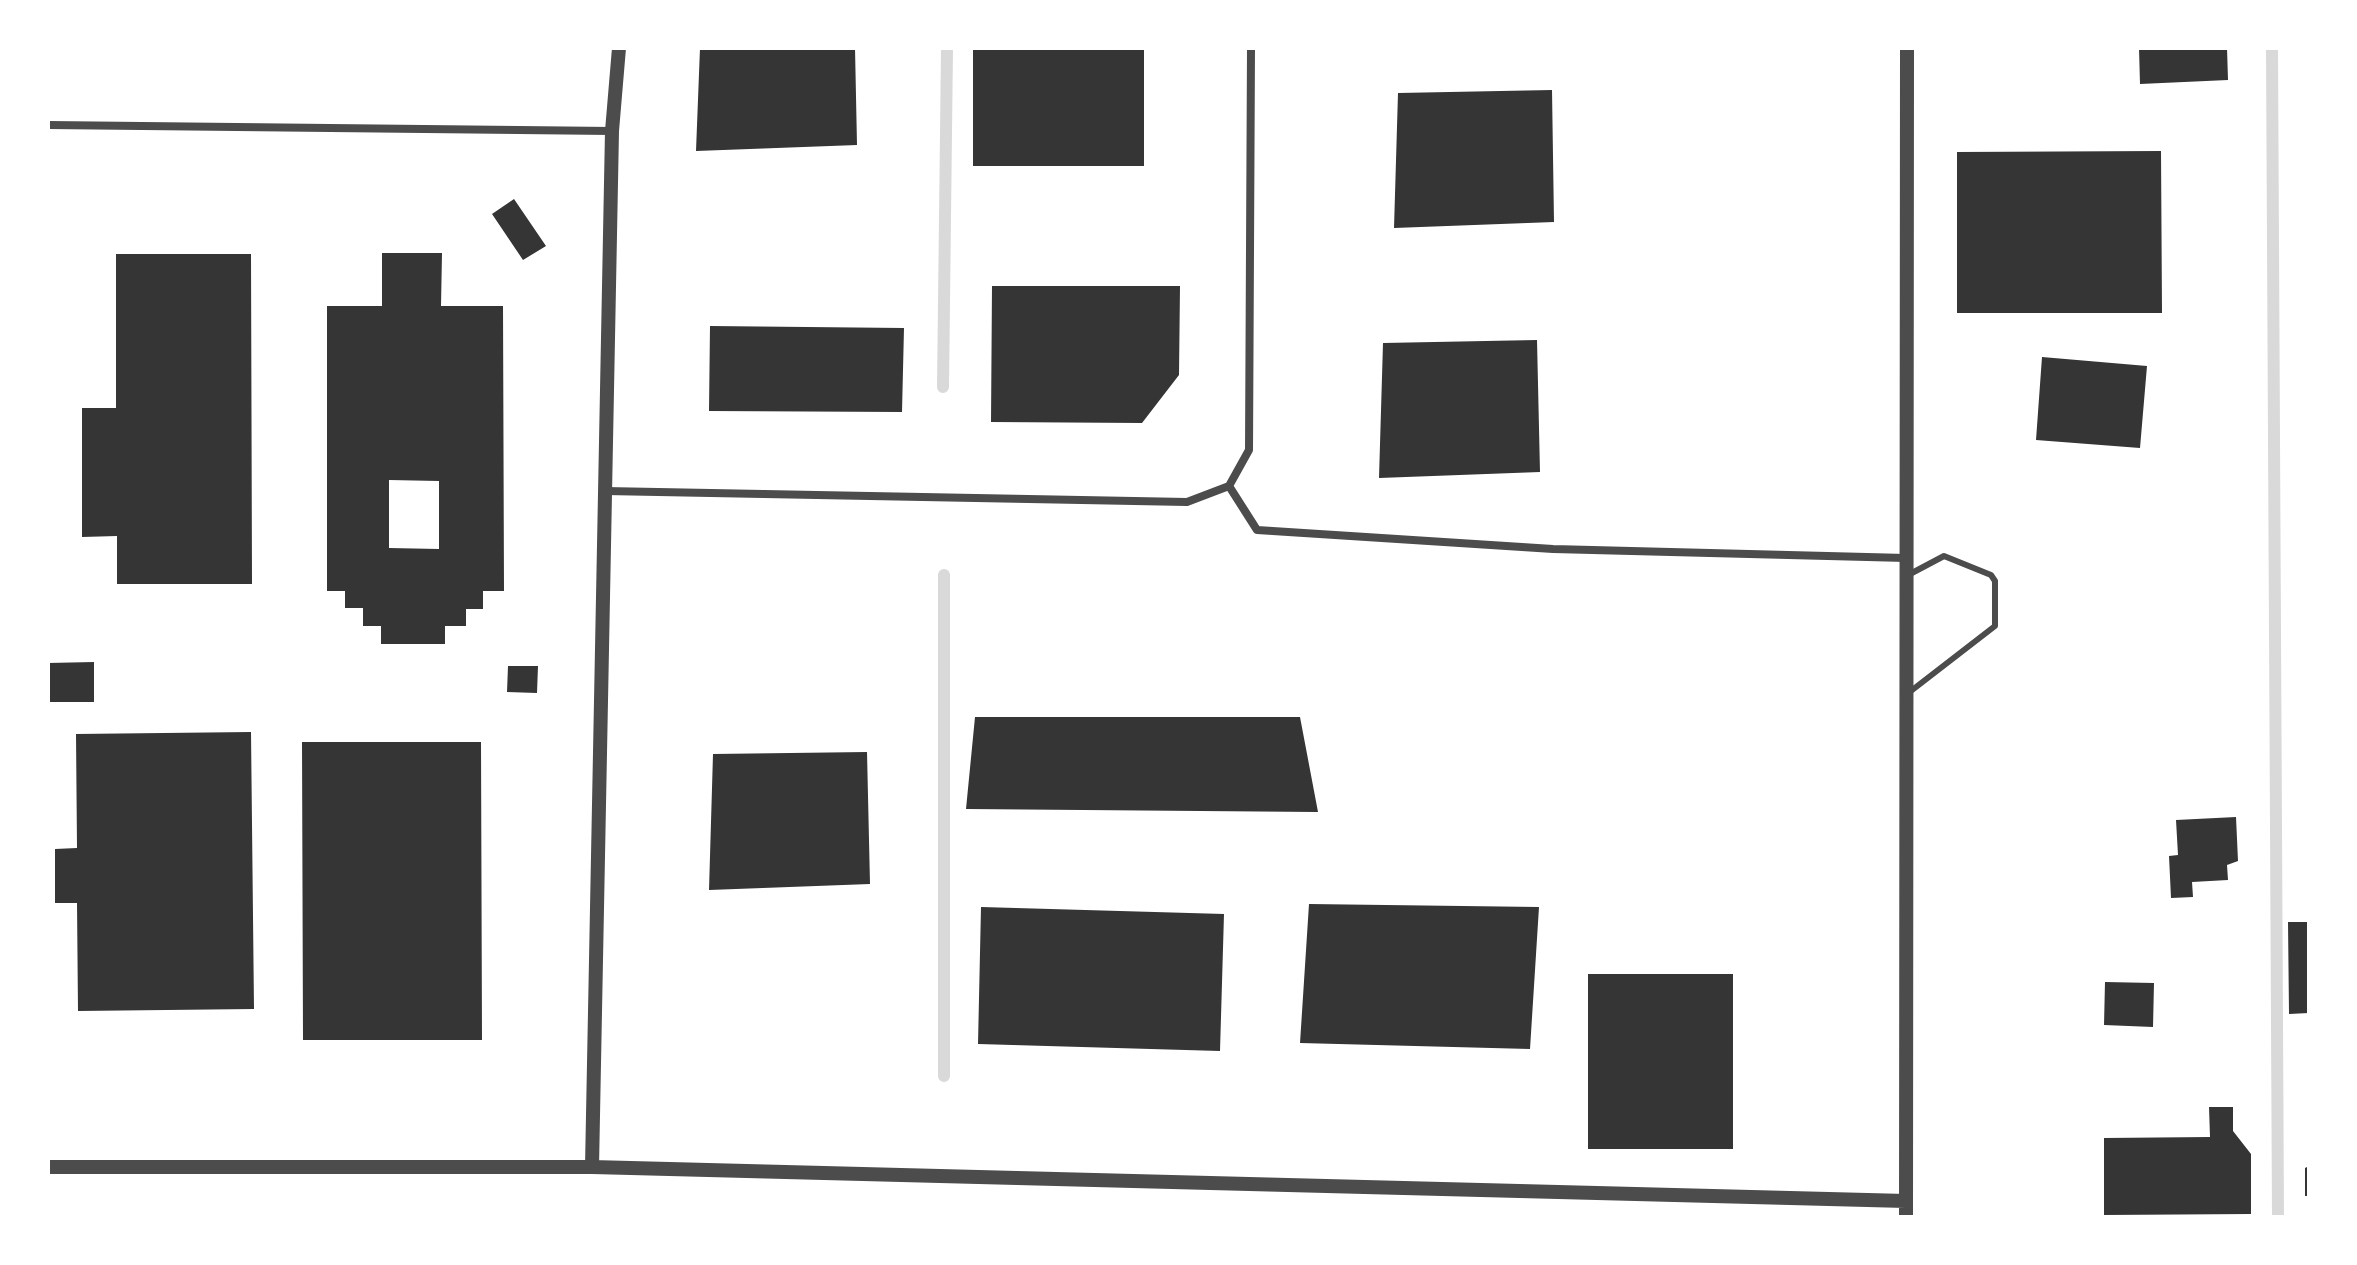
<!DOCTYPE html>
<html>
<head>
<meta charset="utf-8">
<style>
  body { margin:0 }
  #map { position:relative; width:2357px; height:1265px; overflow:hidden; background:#fff; font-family:Manrope,sans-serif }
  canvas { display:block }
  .frame { position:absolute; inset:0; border:50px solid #fff; pointer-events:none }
</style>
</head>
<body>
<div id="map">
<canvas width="2357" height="1265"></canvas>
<div class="frame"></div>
</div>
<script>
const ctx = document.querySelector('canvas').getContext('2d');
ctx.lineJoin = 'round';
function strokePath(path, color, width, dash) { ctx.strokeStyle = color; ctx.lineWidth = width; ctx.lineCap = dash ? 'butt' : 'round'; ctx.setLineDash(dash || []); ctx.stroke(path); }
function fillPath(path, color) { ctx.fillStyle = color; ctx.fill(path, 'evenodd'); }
strokePath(new Path2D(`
  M2272,48l6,1169
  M943,387l4,-339
  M944,575v501`), '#d9d9d9', 12);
fillPath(new Path2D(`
  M700,48h155l2,97 -161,6z
  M973,48h171v118h-171z
  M2139,48h88l1,32 -88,4z
  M1552,90l2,132 -160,6 4,-135z
  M2161,151l1,162h-205v-161z
  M514,199l32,47 -23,14 -31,-46z
  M382,253h60l-1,53h62l1,285h-21v18h-17v17h-21v18h-64v-18h-18v-18h-18v-17h-18v-285h55zM389,480l50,1v68l-50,-1z
  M116,254h135l1,330h-135v-48l-35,1v-129h34z
  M992,286h188l-1,89 -37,48 -151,-1z
  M710,326l194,2 -2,84 -193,-1z
  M1537,340l3,132 -161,6 4,-135z
  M2042,357l105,9 -7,82 -104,-8z
  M94,662v40h-46v-39z
  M508,666h30l-1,27 -30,-1z
  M975,717h325l18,95 -352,-3z
  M251,732l3,277 -176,2 -1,-108h-22v-54l22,-1 -1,-114z
  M302,742h179l1,298h-179z
  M867,752l3,132 -161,6 4,-136z
  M2236,817l2,44 -11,4 1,15 -36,2 1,15 -22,1 -2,-42 9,-1 -2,-35z
  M1309,904l230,3 -9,142 -230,-6z
  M981,907l243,7 -4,137 -242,-7z
  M2288,922h21v91l-20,1z
  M1588,974h145v175h-145z
  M2105,982l49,1 -1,44 -49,-2z
  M2209,1107h24v24l18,23v60l-147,1v-77l106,-1z
  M2309,1166v30h-4v-28z`), '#353535');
strokePath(new Path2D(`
  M1907,694l88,-68v-45l-4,-6 -47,-19 -34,18`), '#4c4c4c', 6);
strokePath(new Path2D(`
  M48,125l564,6
  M1229,486l28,44 296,19 353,9
  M605,491l582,11 42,-16 20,-36 2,-402`), '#4c4c4c', 8);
strokePath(new Path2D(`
  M48,1167h544l1314,34
  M592,1167l20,-1036 7,-83
  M1906,1217l1,-1169`), '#4c4c4c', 14);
</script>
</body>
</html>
